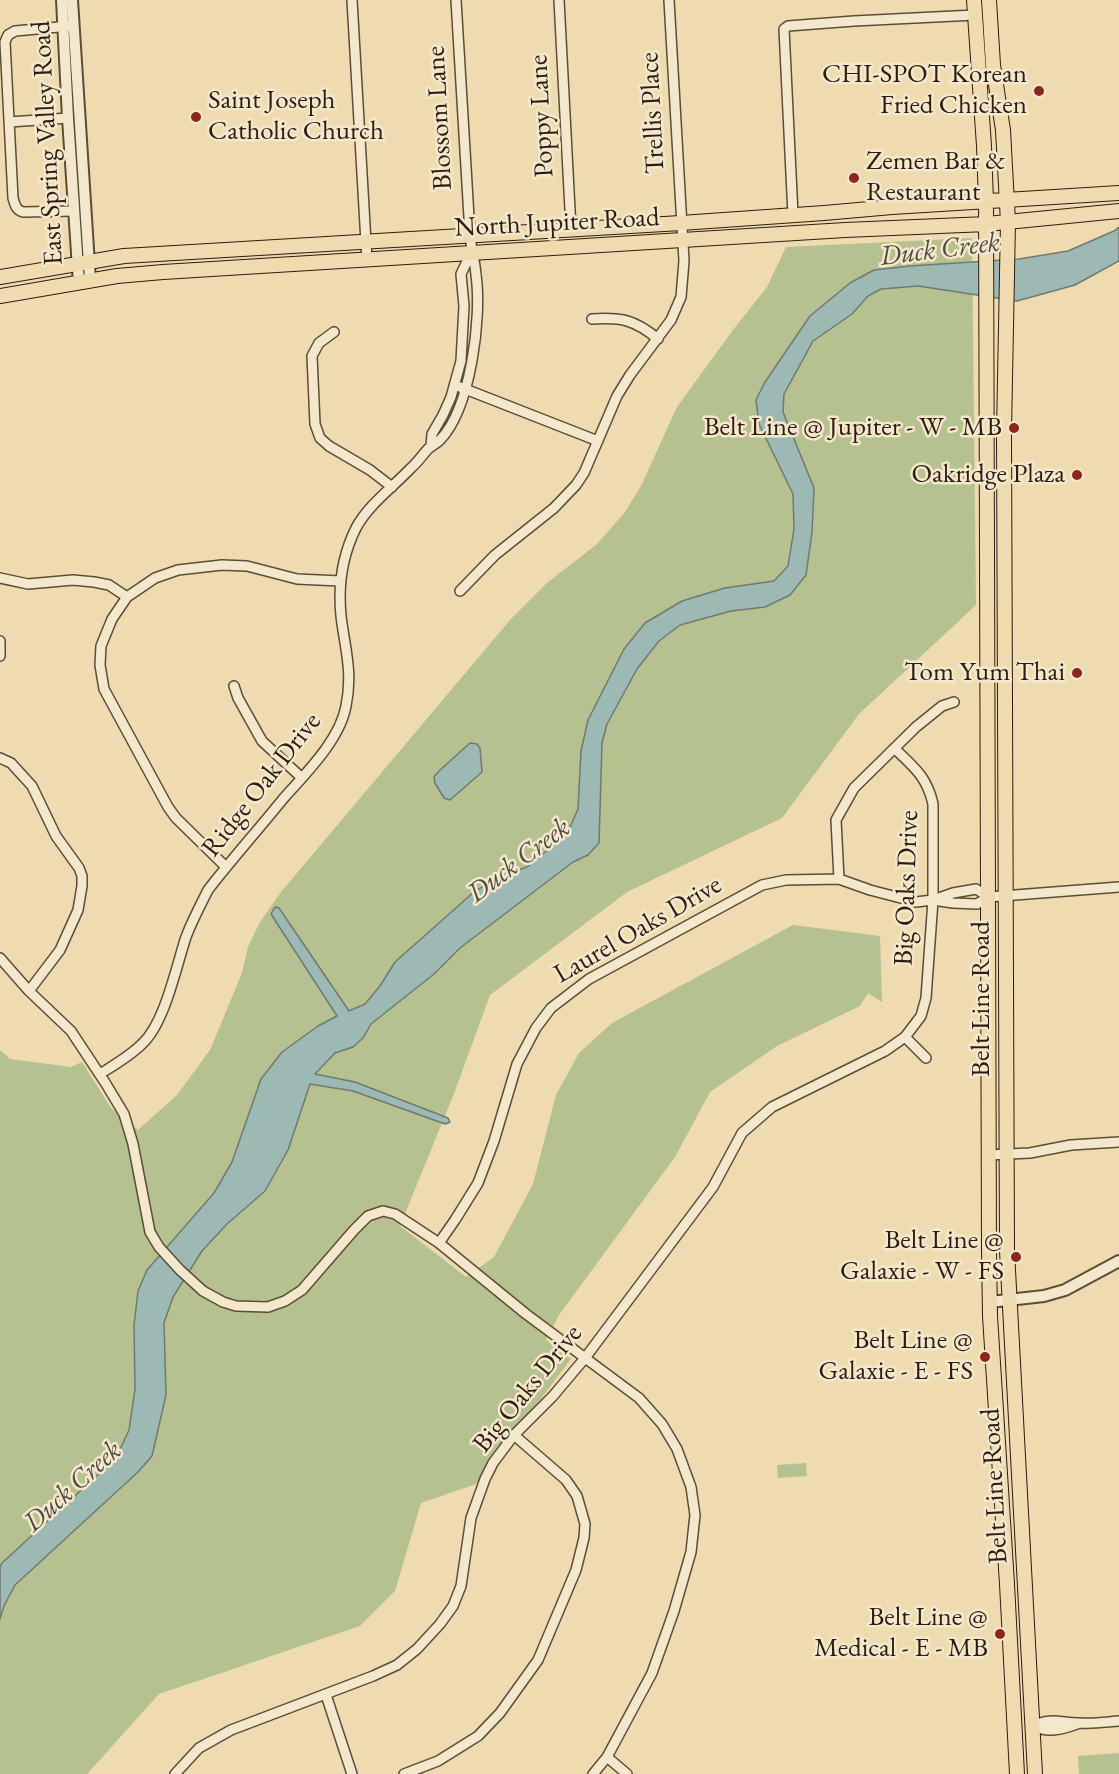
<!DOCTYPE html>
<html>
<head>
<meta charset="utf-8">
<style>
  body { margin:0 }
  canvas { display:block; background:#eedbb0 }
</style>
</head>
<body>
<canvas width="1119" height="1774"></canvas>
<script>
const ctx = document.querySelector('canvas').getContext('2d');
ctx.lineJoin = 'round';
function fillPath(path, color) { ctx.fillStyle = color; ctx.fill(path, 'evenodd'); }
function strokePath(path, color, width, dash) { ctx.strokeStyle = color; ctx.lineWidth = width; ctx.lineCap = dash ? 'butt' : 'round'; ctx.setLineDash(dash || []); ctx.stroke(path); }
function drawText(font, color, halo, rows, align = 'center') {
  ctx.font = font + ' "EB Garamond",serif'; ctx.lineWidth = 5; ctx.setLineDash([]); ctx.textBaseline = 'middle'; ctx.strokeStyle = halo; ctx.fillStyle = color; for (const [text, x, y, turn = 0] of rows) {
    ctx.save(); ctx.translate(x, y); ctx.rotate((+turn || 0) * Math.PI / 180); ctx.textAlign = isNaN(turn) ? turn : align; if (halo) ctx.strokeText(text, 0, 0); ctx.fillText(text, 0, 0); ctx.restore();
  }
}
fillPath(new Path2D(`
  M972,238l4,367 -117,109 -77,104 -155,74 -137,103 -35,96 -55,135 66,51 28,-20 39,-73 23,-89 23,-42 33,-30 181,-98 87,11 2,66 -14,-9 -8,13 -83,40 -67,46 -35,65 -116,158 -13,25 25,19 -95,125 -55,19 -26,88 -35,35 -201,68 -72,80h-87v-724l10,9 61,8 11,-5 29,46 27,22 39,-35 33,-45 32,-77 6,-26 12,-25 21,-30 229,-272 37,-37 50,-39 28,-32 16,-26 36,-79 56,-77 34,-43 19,-40z
  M806,1463l1,13 -29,2 -1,-13z
  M1119,1753v21h-40l-1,-18z`), '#b5c18e');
const water = new Path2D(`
  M1119,227v34l-44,24 -58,16 -99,-15 -37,3 -13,7 -16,18 -39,27 -29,53 -1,18 31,76 -2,44 -6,43 -16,20 -25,12 -34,4 -51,14 -21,16 -22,28 -30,55 -5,19 -3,100 -11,12 -15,7 -113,86 -26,26 -63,50 -8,14 -10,9 -18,6 -20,21 40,8 93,36 2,4 -5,2 -92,-33 -43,-7 -22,66 -23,41 -38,33 -25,27 -29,46 -9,26 2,72 -14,61 -14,16 -123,113 -11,21 -4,13v-52l2,-4 114,-105 13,-28 6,-41 -1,-64 4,-34 9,-21 67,-77 18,-31 29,-83 21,-27 36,-26 19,-10 -66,-102 4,-7 4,1 70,103 16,-7 15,-18 15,-24 80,-71 32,-17 20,-7 40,-33 11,-25 3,-58 7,-31 36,-71 21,-26 37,-22 43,-13 49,-7 14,-15 6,-37 -1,-35 -34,-70 -3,-24 9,-18 45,-66 40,-33 24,-13 36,-4 109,-7 49,-8 46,-20z
  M470,743l7,1 3,4 2,24 -32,28 -6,-2 -9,-15 -1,-6 5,-6z`);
fillPath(water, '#9cb9b4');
strokePath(water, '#707a72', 1.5);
const minor = new Path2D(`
  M352,0l15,260
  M559,0l12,229
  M70,26l-55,5 -7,4 -3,7 8,156c2,7 3,12 10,14l51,-1
  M9,122l59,-4
  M793,215l-9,-186 4,-3 66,-5 121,-6
  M592,319c30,-2 43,1 66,20
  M334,332l-15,11 -7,13 3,68 5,14 9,8 41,24 22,17
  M460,387l138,54
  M431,446l1,-12 11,-19 8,-18 10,-36 3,-55 -3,-32 10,-21
  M0,578l28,6 45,-4 21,2 15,3 18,12
  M460,591l35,-36 59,-47 22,-23 8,-12 33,-77 13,-21 41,-55 10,-23 3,-36 -15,-261
  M0,641v15
  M234,686l4,12 24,43 40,37
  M0,758l11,5 21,23 24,50 23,32 3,8v10l-4,24 -18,40 -31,41
  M226,867l-50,-49 -8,-11 -64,-118 -4,-24 1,-19 11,-27 15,-22 28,-19 23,-8 44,-5 25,1 50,13 43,2
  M839,879l-3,-59 18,-32 62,-61 26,-21 12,-4
  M936,899l17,-6 23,-4 13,8
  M0,958l29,33 42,40 35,53 18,30 9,30 17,88 9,15 21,23 23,21 20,11 13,4 32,1 17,-6 17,-11 52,-60 14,-14 15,-5 12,3 44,29 87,71 113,84 23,26 15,25 14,38 4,28 -4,37 -17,59 -22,62 -45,84 -14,17
  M905,1037l21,21
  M100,1074c14,-9 30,-18 42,-30 23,-21 34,-77 44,-107 6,-16 14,-31 22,-47 24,-31 50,-60 75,-91 22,-25 57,-59 63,-93 7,-34 -1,-57 -5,-90 -3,-30 1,-60 15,-88 12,-23 37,-41 55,-60 7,-6 12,-14 18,-20 4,-3 8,-5 11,-8 31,-32 42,-123 36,-165 -1,-14 -5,-26 -6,-41l-14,-234
  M988,1155l42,-2 41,-8 48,-3
  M439,1243l16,-23 23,-37 16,-42 23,-77 19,-36 15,-20 38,-29 173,-94 24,-5 53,-1 31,11 46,12 17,-2 20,3 24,1 12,-7 130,-10
  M326,1695l26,79
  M1032,1726c19,-9 29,-3 48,-3 13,1 26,-1 39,-2
  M1032,1726c16,7 29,4 45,-2
  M607,1757l20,17
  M175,1774l24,-26 32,-18 142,-54 24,-11 20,-16 23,-25 13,-18 8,-20 10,-68 14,-39 8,-16 21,-28 39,-39 32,-38 128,-171 29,-54 30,-26 113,-56 20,-14 16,-21 5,-18 7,-98v-96c-6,-27 -19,-37 -38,-55
  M404,1774l34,-13 40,-25 22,-23 38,-53 38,-90 8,-32 1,-14 -8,-28 -11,-16 -52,-45`);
const tertiary = new Path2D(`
  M62,0l6,118 11,165
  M72,0l18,280
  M990,1302l54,-6 21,-6 54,-29`);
const primary = new Path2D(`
  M974,0l10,146 2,56 3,1049 1,65 17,268 10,190
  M989,0l4,65 10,65 5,92 -4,209 3,820 28,523
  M0,277l124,-21 557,-33 143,-10 68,-6 227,-14
  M0,296l117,-20 46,-4 682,-42 142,-6 132,-13`);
strokePath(minor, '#5d4c37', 12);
strokePath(tertiary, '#5d4c37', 14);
strokePath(primary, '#2d1c0f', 16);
strokePath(minor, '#f4e8cc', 9);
strokePath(tertiary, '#f4e8cc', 10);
strokePath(primary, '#eedbb0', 14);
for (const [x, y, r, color] of [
  [1039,91,6,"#8f2418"],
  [196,117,6,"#8f2418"],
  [854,178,6,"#8f2418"],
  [1014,428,6,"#8f2418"],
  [1077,475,6,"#8f2418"],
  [1077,673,6,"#8f2418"],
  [1016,1257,6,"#8f2418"],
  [985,1357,6,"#8f2418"],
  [1000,1634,6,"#8f2418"]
]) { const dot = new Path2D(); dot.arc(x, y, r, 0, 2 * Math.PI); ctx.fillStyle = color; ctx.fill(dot); strokePath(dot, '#f4e8cc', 2); }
drawText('27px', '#2d1c0f', '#f4e8cc', [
  ["CHI-SPOT Korean",1027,75],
  ["Fried Chicken",1027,106],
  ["Saint Joseph",208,101,"left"],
  ["Catholic Church",208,132,"left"],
  ["Zemen Bar &",866,162,"left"],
  ["Restaurant",866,193,"left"],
  ["Belt Line @ Jupiter - W - MB",1002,428],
  ["Oakridge Plaza",1065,475],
  ["Tom Yum Thai",1065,673],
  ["Belt Line @",1004,1241],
  ["Galaxie - W - FS",1004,1272],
  ["Belt Line @",973,1341],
  ["Galaxie - E - FS",973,1372],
  ["Belt Line @",988,1618],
  ["Medical - E - MB",988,1649]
], 'right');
drawText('27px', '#2d1c0f', '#f4e8cc', [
  ["Trellis Place",653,113,-93],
  ["Poppy Lane",542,116,-93],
  ["Blossom Lane",440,118,-93],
  ["East Spring Valley Road",48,143,-93],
  ["North Jupiter Road",557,223,-3],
  ["Ridge Oak Drive",262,785,-52],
  ["Big Oaks Drive",907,888,-88],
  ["Laurel Oaks Drive",638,930,-30],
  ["Belt Line Road",982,999,-90],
  ["Big Oaks Drive",528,1389,-51],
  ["Belt Line Road",995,1486,-93]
]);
drawText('italic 28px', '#4e4b41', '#f4e8cc', [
  ["Duck Creek",940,250,-7],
  ["Duck Creek",519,861,-37],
  ["Duck Creek",73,1487,-42]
]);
</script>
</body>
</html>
